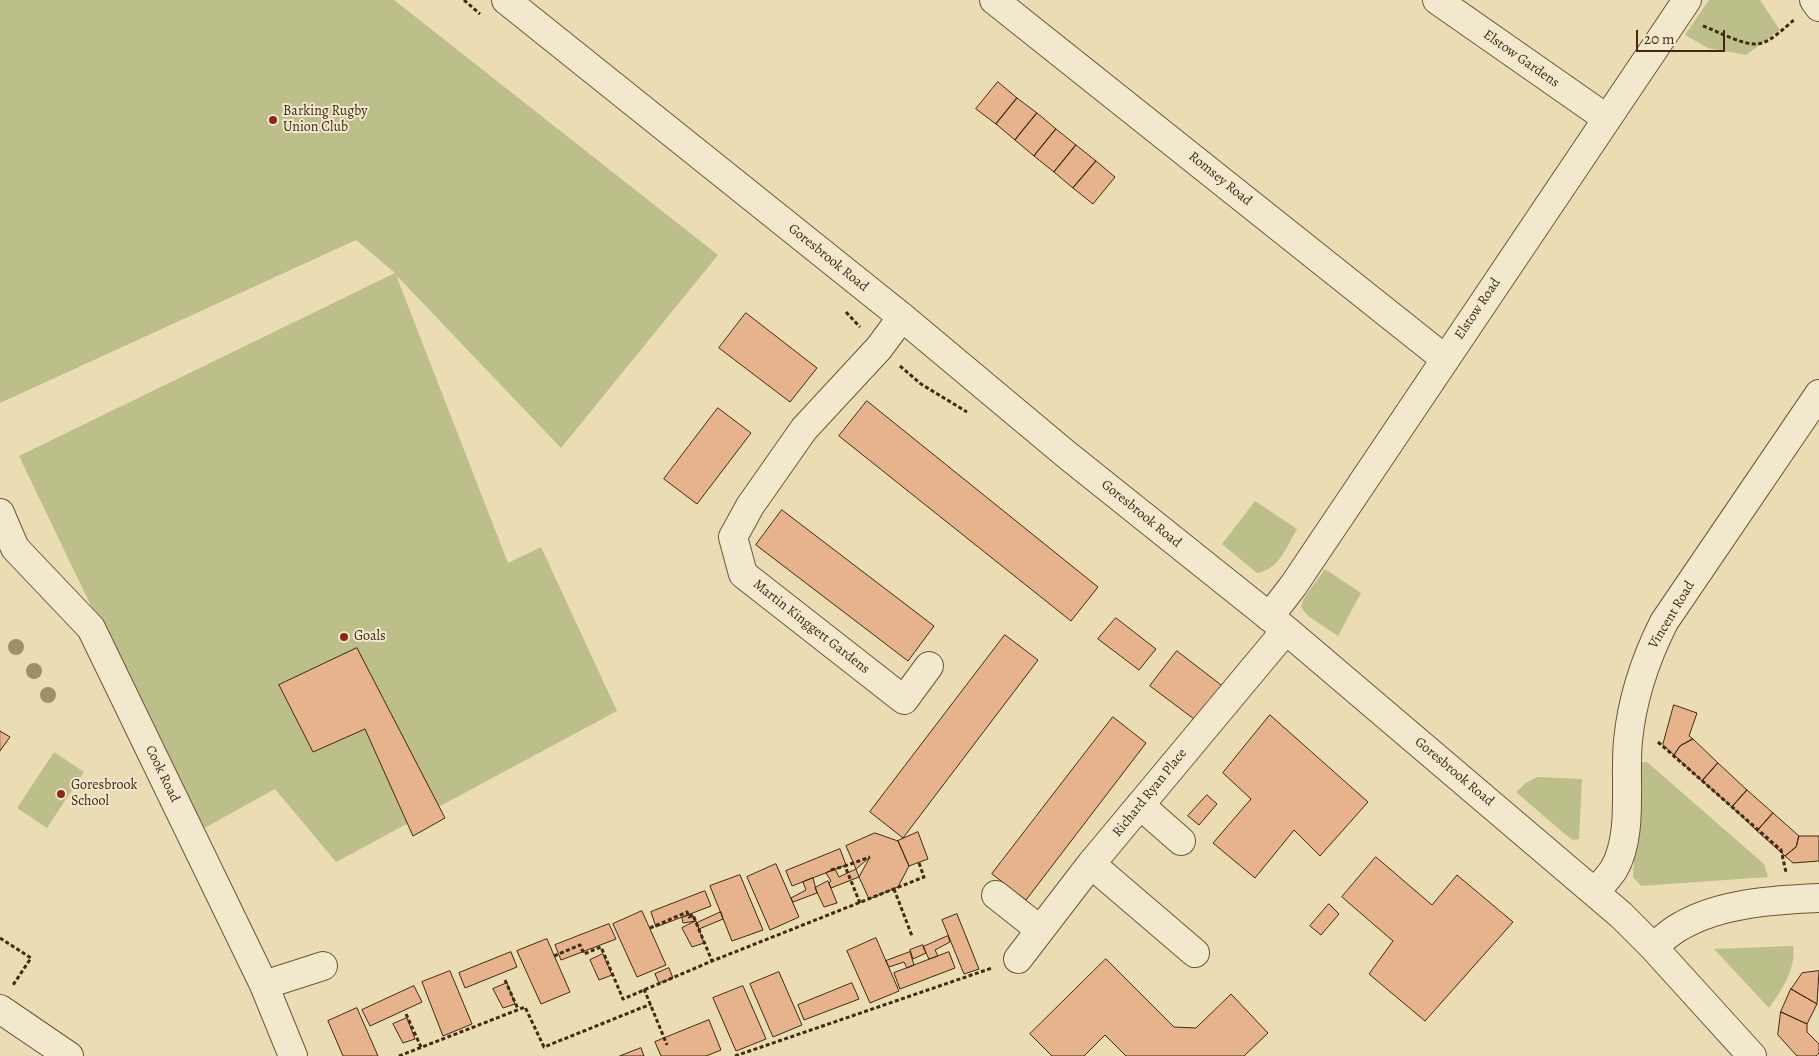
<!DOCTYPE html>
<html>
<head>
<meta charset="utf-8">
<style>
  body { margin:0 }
  #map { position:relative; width:1819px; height:1056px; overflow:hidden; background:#ebdcb4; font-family:Alegreya,serif }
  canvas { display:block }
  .scale { position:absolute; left:1636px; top:30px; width:89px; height:22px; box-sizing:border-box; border:2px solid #412912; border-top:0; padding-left:6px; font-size:15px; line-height:18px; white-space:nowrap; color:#412912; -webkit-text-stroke:4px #f2e8ce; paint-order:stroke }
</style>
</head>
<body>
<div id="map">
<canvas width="1819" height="1056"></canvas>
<div class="scale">20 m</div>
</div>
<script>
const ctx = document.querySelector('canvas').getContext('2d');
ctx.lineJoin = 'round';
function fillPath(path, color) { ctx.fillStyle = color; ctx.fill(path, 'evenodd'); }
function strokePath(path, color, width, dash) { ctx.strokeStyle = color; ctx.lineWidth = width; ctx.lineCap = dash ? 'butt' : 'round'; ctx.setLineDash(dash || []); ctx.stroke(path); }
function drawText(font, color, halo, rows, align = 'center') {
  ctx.font = font + ' Alegreya,serif'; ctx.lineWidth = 4; ctx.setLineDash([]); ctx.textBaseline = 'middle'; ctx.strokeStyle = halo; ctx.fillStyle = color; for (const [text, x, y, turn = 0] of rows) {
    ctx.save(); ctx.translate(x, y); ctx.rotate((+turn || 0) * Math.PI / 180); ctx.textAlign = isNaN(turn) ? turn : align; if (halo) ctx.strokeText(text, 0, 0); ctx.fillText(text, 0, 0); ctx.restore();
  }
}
fillPath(new Path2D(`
  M0,0h394l324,255 -157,193 -165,-173 112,288 33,-16 76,164 -281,151 -61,-73 -76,42 -180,-375 376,-183 -39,-33 -356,163z
  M1709,0h51l20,30 -34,25 -38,-7 -23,-13z
  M1255,501l42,28c-10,17 -18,41 -40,44l-35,-29z
  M1325,569l36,24 -23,43 -30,-20 -7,-9 3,-9z
  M54,752l30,20 -37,56 -30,-20z
  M1647,762l117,102 4,13 -127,9 -8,-9 6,-114z
  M1537,777l45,2 -3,60 -6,1 -7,-5 -50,-43 10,-9z
  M1793,946c4,22 -12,45 -24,62l-55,-59z`), '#bcbf8a');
const building = new Path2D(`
  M998,82l19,16 -21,26 -20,-15z
  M1017,98l20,15 -22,27 -19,-16z
  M1037,113l19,16 -22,27 -19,-16z
  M1056,129l20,16 -22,27 -20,-16z
  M1076,145l20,16 -23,27 -19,-16z
  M1096,161l19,16 -22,27 -20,-16z
  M746,313l71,55 -27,34 -71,-54z
  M867,401l231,186 -27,34 -232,-185z
  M718,408l33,25 -54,71 -33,-25z
  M782,510l152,116 -26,35 -152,-116z
  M1116,618l40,31 -17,21 -41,-31z
  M1005,635l33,25 -135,178 -33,-26z
  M357,648l88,170 -32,18 -48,-107 -52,23 -34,-67z
  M1177,651l48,37 -27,34 -48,-36z
  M1674,705l23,8 -8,23 4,3 -13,7 -6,9 -11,-10z
  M1270,715l98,87 -48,54 -26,-26 -39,48 -42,-35 38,-44 -28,-26z
  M1113,717l33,26 -120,157 -34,-26z
  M0,731l10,6 -10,14z
  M1693,739l25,24 -16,18 -28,-26 6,-9z
  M1718,763l29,27 -15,17 -30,-26z
  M1747,790l26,23 -16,18 -25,-24z
  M1207,795l10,9 -18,21 -11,-9z
  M1773,813l26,23 -3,11 -11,9 -28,-25z
  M918,832l10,27 -19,7 -11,-25z
  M875,833l23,8 11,25 -11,21 -29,12 -10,-22 11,-20 -14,12 -10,-23z
  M1799,836h20v25l-26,2 -8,-7 11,-9z
  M840,849l6,16 -54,21 -6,-15z
  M1376,857l56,48 25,-30 56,47 -88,99 -56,-47 24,-33 -51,-44z
  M776,864l23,53 -29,13 -23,-53z
  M835,869l4,8 17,-8 3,8 -28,11 -2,-5 2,-2 -5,-8z
  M740,875l23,55 -31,11 -22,-55z
  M813,878l4,15 -24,9 -2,-4 15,-8 -3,-8z
  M828,881l9,22 -13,4 -9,-19z
  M705,891l6,15 -55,21 -5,-15z
  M1329,904l10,10 -18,21 -11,-9z
  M642,911l24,54 -29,12 -24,-53z
  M721,912l2,7 -24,10 -2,-6z
  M692,914l4,7 -13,2 -1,-5z
  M957,914l22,55 -15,5 -22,-54z
  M696,921l8,22 -12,4 -10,-19z
  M609,924l7,15 -55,21 -6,-15z
  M948,936l2,6 -15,8 3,6 -9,3 -6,-12z
  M876,938l23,53 -29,12 -23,-52z
  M547,939l23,53 -29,12 -24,-53z
  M923,945l3,8 -13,6 -3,-9z
  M511,952l6,15 -52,21 -6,-15z
  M910,952l4,13 -7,3 -3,-6 -15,5 -3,-6z
  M949,952l6,16 -55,21 -6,-16z
  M603,954l9,21 -13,5 -9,-20z
  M1106,959l68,68 22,1 35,-34 37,39 -24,23h-118l-21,-21 -21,21h-32l-22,-22z
  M669,968l4,10 -14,5 -4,-9z
  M450,971l22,53 -29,12 -21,-54z
  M1819,971l-2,33 -26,-15 11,-16z
  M779,972l23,53 -29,12 -23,-53z
  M507,983l8,21 -12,4 -10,-19z
  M852,983l7,16 -55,21 -6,-15z
  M414,986l8,16 -52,24 -8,-16z
  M743,986l23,53 -30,12 -23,-53z
  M1791,989l26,15 -10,20 -26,-12z
  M357,1008l21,48h-35l-15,-35z
  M1781,1012l26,12v8l12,12v9l-3,3h-19l-19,-21z
  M407,1018l8,21 -12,4 -10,-19z
  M709,1020l12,30 -15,6h-45l-6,-14z
  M641,1048l3,8h-24z`);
fillPath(building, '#e7b38d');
strokePath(building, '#412912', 1);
const minor = new Path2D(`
  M506,0l396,317 165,138 219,175 335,285 32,32 99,109
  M994,0l451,359
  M1437,0l169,118
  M1814,0l5,7
  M902,317l-23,31 -75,81 -54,77 -17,31 10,37 161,126 25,-34
  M0,513l15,35 76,80 173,357 29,71
  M1269,617l24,-31 394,-586
  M1140,805l41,36
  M1091,864l104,89
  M1595,892c6,-7 14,-15 19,-23 20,-34 10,-90 14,-128 4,-43 17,-81 36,-119l155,-228
  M996,895l43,34
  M1653,947c9,-7 18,-16 28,-21 40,-23 92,-26 138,-28
  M1018,959l73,-95 195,-234
  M264,985l59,-19
  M0,1009l69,47`);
strokePath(minor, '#6c563a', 30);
strokePath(new Path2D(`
  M464,0l16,14
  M1703,26c14,5 39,19 54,18 13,-1 27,-16 37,-24
  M846,312l14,15
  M900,366l21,18 46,28
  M1658,742l123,108 5,22
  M831,870l14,-4
  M894,889l18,47
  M860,903l-15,-37 25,-9
  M650,928l37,-16 2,5 4,-2 19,46
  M0,938l31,20 -18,27
  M554,956l26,-11 4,9 17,-7 22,52 89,-38 212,-84 -5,-14
  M505,980l13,29
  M644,989l23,56
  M406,1014l15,33
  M399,1056l126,-49 19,40 107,-43
  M735,1056l257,-88`), '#412912', 3, [4, 2.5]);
strokePath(minor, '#f2e8ce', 28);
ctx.fillStyle = '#9f8e6b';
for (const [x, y] of [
  [16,647],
  [34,671],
  [48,695]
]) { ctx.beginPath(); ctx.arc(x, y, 8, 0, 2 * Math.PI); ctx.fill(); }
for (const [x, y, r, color] of [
  [273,120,5,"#8f2418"],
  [344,637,5,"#8f2418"],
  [61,794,5,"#8f2418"]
]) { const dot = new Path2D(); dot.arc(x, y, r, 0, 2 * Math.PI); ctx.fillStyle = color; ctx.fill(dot); strokePath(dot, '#f2e8ce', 2); }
drawText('14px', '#412912', '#f2e8ce', [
  ["Elstow Gardens",1521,59,35],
  ["Romsey Road",1220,179,39],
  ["Goresbrook Road",828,258,39],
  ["Elstow Road",1478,309,-56],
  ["Goresbrook Road",1141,514,39],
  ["Vincent Road",1672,615,-59],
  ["Martin Kinggett Gardens",811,627,38],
  ["Goresbrook Road",1454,772,40],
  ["Cook Road",162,774,64],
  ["Richard Ryan Place",1150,793,-51]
]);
drawText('14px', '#412912', '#f2e8ce', [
  ["Barking Rugby",283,112],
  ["Union Club",283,128],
  ["Goals",354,637],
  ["Goresbrook",71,786],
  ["School",71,802]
], 'left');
</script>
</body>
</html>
